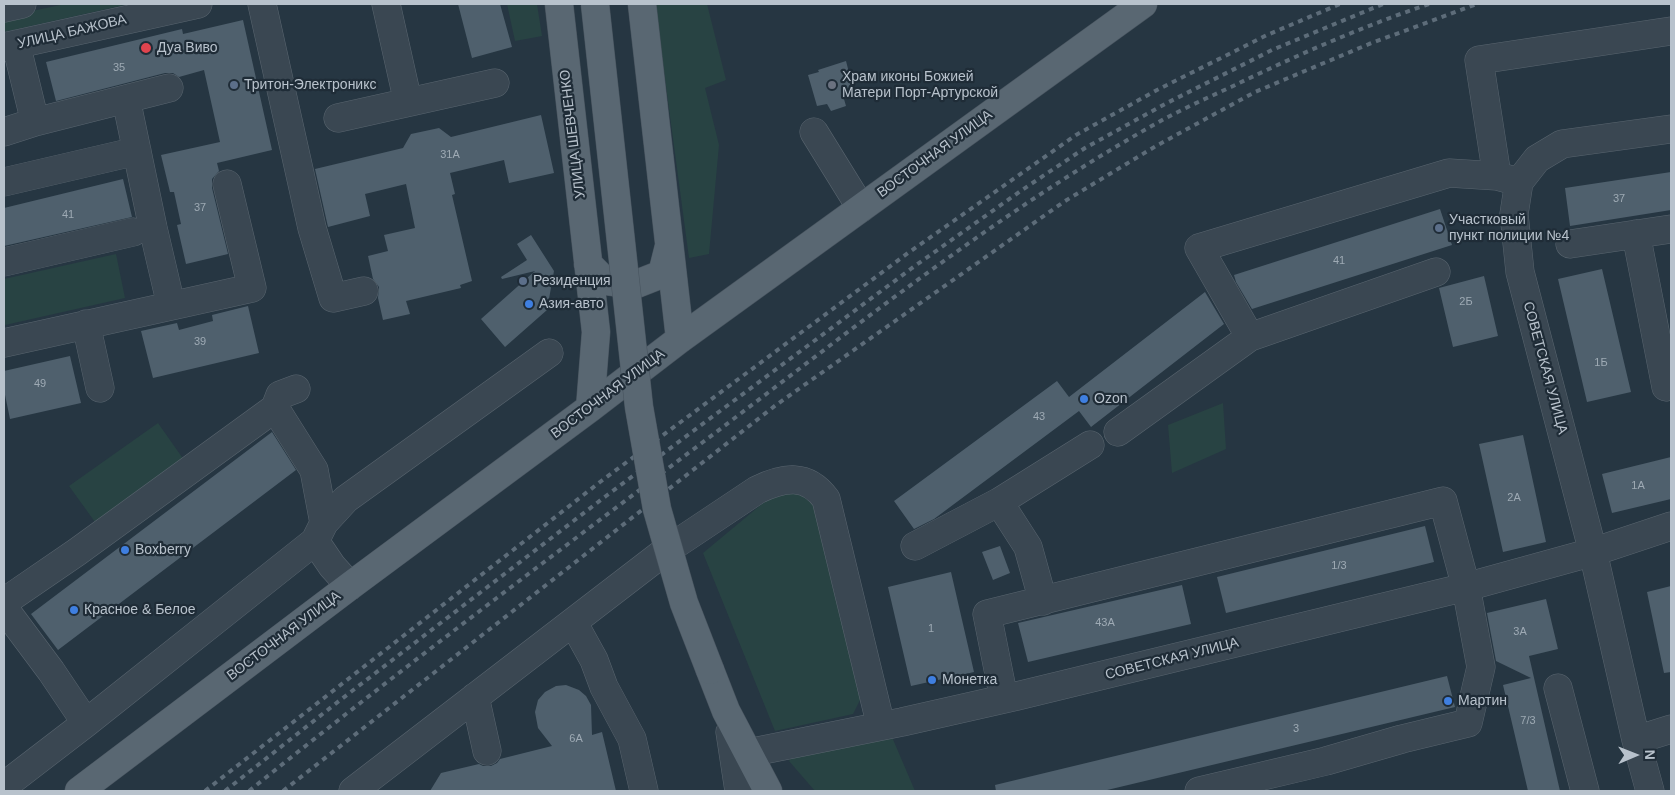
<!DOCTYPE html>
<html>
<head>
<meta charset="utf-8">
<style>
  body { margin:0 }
  #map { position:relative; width:1675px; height:795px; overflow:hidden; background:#263642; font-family:Arial,sans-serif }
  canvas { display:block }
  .frame { position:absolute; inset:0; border:5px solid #b8c2cc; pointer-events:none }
  .north { position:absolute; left:1610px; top:730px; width:50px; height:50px; -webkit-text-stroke:4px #1f2c37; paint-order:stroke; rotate:89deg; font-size:14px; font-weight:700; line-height:20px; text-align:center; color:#b8c2cc }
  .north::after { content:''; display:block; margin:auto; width:18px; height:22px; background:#b8c2cc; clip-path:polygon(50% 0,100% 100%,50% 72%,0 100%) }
</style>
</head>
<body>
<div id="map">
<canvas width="1675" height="795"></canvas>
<div class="frame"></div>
<div class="north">N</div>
</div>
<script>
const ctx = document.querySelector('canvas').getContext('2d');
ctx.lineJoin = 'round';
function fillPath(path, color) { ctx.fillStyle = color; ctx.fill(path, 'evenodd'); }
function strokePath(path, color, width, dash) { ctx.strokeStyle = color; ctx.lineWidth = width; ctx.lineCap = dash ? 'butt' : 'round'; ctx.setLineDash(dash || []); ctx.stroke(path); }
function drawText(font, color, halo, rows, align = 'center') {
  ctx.font = font + ' Arial,sans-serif'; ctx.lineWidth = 4.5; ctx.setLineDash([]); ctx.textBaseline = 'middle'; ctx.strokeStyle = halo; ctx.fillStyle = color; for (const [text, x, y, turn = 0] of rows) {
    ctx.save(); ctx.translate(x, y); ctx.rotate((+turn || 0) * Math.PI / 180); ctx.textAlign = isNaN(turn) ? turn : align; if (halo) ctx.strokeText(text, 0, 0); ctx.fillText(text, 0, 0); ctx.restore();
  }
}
fillPath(new Path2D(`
  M65,4h64l-125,28v-15z
  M507,4h30l5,32 -27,5z
  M655,4h52l19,76 -21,8 14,57 -10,109 -20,4z
  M116,254l9,44 -120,27 -1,-7v-39z
  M1223,403l3,46 -54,24 -4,-48z
  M158,423l26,37 -89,62 -26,-36z
  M799,493l16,13 48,188 -10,20 -78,17 -72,-178 71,-59z
  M889,730l26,61h-100l-26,-30 9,-13z`), '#284343');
fillPath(new Path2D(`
  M458,4h42l12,43 -40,11z
  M243,20l29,130 -55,13 2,8 -7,8v9l16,66 -42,10 -9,-39 4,-1 -7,-32h-4l-9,-37 59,-13 -16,-72 -25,7 -6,-4h-8l-109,28 -10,-39 136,-33 1,5z
  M846,61l9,35 -11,3 2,7 -15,5 -4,-7 -10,2 -9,-31 11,-3 -1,-2z
  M541,115l13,58 -45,10 -5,-23 -54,13 5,21 -3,1 20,86 -12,4 1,3 -55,13 4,13 -27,6 -5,-22 1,-11 -6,-8 -5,-23 20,-5 -4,-16 31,-7 -9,-44 -41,10 5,22 -42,11 -13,-58 88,-21 8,-14 28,-6 12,9z
  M1671,172v38l-101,16 -5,-38z
  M123,179l9,38 -128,29v-38z
  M1440,209l12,36 -200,64 -16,-27 -2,-7z
  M531,235l23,36 -7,39 -42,37 -24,-28 54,-48 -33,8 -1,-2 26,-17 -10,-16z
  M1602,269l29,123 -44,10 -29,-123z
  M1484,276l14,60 -45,11 -14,-59z
  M1205,292l19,32 -133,103 -12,-16 -145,108 -20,10 -20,-28 163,-120 12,16z
  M248,306l11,47 -106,25 -12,-47 36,-8 2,7 34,-9 -1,-6z
  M70,356l11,47 -71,16 -6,-29v-19z
  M272,432l24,38 -238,180 -27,-36z
  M1523,435l23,107 -43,10 -24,-108z
  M1671,457v42l-59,14 -10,-39z
  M1425,526l9,36 -208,51 -9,-36z
  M1000,546l10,27 -17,7 -11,-28z
  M951,572l23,100 -63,14 -23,-99z
  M1182,585l9,39 -163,38 -10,-39z
  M1671,586v86l-7,1 -17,-81z
  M1546,599l12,50 -29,7 31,135h-32l-25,-106 28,-7 -35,-17 -9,-48z
  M1447,676l8,31 -352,84h-107l-1,-6z
  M566,685l13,5 7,6 5,9 1,30 10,-3 14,59h-186l11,-18 38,-9 4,2h8l6,-3 3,-4 52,-13 -14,-18 -3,-16 3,-12 7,-8 11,-6z`), '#4f606d');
const minor = new Path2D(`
  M262,4l50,224 21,70 31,-7
  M386,4l22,98
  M4,8l18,-4
  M16,44l19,78
  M4,47l194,-43
  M126,99l27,129 18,77
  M338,118l157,-35
  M4,132l31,-10 134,-34
  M814,132l47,76
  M1497,176l-18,-116 192,-29
  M4,182l133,-31
  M1636,234l30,153
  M1570,244l101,-15
  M4,262l129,-30
  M86,324l14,64
  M1250,337l-51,-89 250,-75 48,3 22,6
  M4,343l248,-55 -25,-104
  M275,408l39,62 10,53 -9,18 17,25 18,20
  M1118,432l132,-95 186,-65
  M999,502l29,45 15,54
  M324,523l22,-24 203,-146
  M915,546l84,-44 91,-57
  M4,602l73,-50 198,-144 5,-13 16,-6
  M4,608l47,63 35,52
  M573,622l21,38 10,27 28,52 12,52
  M1558,688l27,103
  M475,697l12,54
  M1004,699l-17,-85 456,-113 23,86 15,80 -13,56 -66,16 -76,22 -127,30
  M730,732l9,59
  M1636,740l35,-11
  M748,753l154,-31 115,-26 449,-109 127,-35 78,-26
  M4,786l82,-63 229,-182
  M353,791l311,-239 93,-62c27,-13 50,-17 69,9l55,227
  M1650,791l-14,-51 -43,-188 -73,-280 -6,-58 5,-32 18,-23 25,-15 109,-15`);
const major = new Path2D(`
  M559,4l37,328 -6,76
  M642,4l38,335
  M588,264l17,17 29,4 28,-11 7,-28
  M710,670l16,41 42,80
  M79,791l271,-205 240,-178 90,-69 463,-335`);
strokePath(minor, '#59656f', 29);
strokePath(major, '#47535e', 29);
strokePath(minor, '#3a4752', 28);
strokePath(major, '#596772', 28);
strokePath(new Path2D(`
  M205,791l395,-309 308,-229 168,-118 81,-45 110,-55 73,-31
  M225,791l114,-90 267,-205 306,-228 110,-78 63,-42 80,-44 107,-54 111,-46
  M249,791c149,-120 302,-234 454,-349 150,-113 298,-233 463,-324 21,-11 43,-21 65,-31 64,-31 130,-60 198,-83
  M283,791l493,-386 289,-204 91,-55 99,-54 114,-48 108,-40`), '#5d6c79', 4, [5, 5]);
const majorBridge = new Path2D(`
  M595,4l44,403 18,102 27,94 26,67`);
strokePath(majorBridge, '#47535e', 29, []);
strokePath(majorBridge, '#596772', 28);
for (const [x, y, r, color] of [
  [146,48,6,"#e0444e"],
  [234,85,5,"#5c6f8a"],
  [832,85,5,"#6b7280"],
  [1439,228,5,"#5c6f8a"],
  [523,281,5,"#5c6f8a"],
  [529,304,5,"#3f7fe0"],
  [1084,399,5,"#3f7fe0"],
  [125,550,5,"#3f7fe0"],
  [74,610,5,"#3f7fe0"],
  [932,680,5,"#3f7fe0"],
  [1448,701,5,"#3f7fe0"]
]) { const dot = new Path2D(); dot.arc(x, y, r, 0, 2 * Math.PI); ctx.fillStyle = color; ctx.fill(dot); strokePath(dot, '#1f2c37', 2); }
drawText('11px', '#9eaab4', null, [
  ["35",119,68],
  ["31А",450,155],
  ["37",1619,199],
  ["37",200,208],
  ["41",68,215],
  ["41",1339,261],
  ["2Б",1466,302],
  ["39",200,342],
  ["1Б",1601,363],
  ["49",40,384],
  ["43",1039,417],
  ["1А",1638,486],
  ["2А",1514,498],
  ["1/3",1339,566],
  ["43А",1105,623],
  ["1",931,629],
  ["3А",1520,632],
  ["7/3",1528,721],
  ["3",1296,729],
  ["6А",576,739]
]);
drawText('14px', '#b8c2cc', '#1f2c37', [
  ["УЛИЦА БАЖОВА",72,32,-13],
  ["УЛИЦА ШЕВЧЕНКО",573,134,-97],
  ["ВОСТОЧНАЯ УЛИЦА",935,154,-36],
  ["СОВЕТСКАЯ УЛИЦА",1545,368,75],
  ["ВОСТОЧНАЯ УЛИЦА",608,394,-37],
  ["ВОСТОЧНАЯ УЛИЦА",284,636,-37],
  ["СОВЕТСКАЯ УЛИЦА",1172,659,-14]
]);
drawText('14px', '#b8c2cc', '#1f2c37', [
  ["Дуа Виво",157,48],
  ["Храм иконы Божией",842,77],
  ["Матери Порт-Артурской",842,93],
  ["Тритон-Электроникс",244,85],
  ["Участковый",1449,220],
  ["пункт полиции №4",1449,236],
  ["Резиденция",533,281],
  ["Азия-авто",539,304],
  ["Ozon",1094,399],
  ["Boxberry",135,550],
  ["Красное & Белое",84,610],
  ["Монетка",942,680],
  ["Мартин",1458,701]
], 'left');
</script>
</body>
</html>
